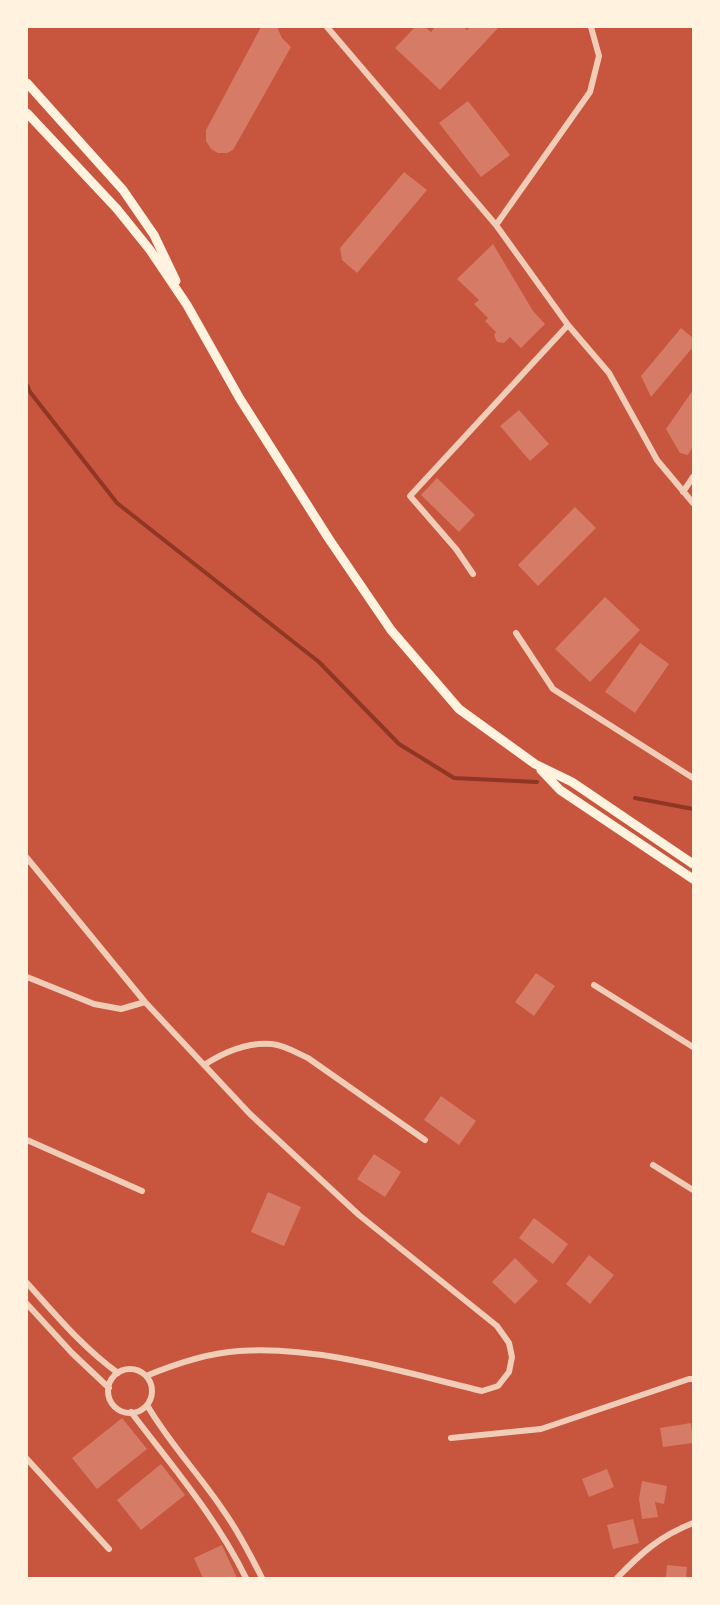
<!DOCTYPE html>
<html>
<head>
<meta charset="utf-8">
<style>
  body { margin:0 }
  #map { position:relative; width:720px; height:1605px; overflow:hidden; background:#c8553d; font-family:Quicksand,sans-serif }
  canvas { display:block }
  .frame { position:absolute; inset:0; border:28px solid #fff3e0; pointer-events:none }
</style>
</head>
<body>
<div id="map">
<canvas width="720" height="1605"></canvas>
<div class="frame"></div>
</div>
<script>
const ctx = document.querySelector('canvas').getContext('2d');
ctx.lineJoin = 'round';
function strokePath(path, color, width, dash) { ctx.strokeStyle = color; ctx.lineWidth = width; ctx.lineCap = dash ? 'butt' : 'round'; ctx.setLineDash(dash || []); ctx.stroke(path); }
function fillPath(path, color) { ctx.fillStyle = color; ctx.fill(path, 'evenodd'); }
strokePath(new Path2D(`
  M27,385l3,7 87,111 202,159 80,82 55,34 83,4
  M635,798l58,11`), '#8f3625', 4);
fillPath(new Path2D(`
  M261,27h16l5,11 9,9 -58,103 -6,3h-9l-7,-4 -5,-8v-11z
  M415,27h10l6,5 4,-5h29l3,3 3,-3h29l-59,63 -45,-42z
  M468,101l42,54 -29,22 -42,-54z
  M404,172l23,18 -70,83 -15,-13 -2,-12z
  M493,244l40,67 12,13 -24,24 -11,-11 -6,6 -7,-1 -3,-7 2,-3 -11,-11 3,-3 -14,-14 5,-4 -22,-21z
  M681,328l12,10v9l-42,50 -10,-21z
  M693,390v56l-5,9 -8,-2 -14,-24z
  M519,410l30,34 -19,17 -30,-35z
  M437,478l38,37 -16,17 -38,-37z
  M575,507l21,21 -58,58 -20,-21z
  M605,597l35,33 -50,52 -35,-33z
  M640,643l29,21 -34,49 -30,-21z
  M536,973l19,13 -21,30 -19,-14z
  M441,1096l35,25 -17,24 -35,-25z
  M374,1154l27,18 -16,25 -28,-18z
  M268,1192l33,15 -17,39 -33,-14z
  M534,1218l34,26 -15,20 -34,-26z
  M589,1255l25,20 -24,29 -24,-20z
  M515,1258l23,23 -23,23 -23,-22z
  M122,1418l25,31 -50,40 -25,-31z
  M691,1423l2,20 -30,4 -3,-19z
  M161,1464l24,31 -44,35 -24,-30z
  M607,1469l7,18 -25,10 -7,-18z
  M642,1481l25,5 -3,18 -9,-2 3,15 -16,2 -3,-20z
  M633,1519l6,24 -26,6 -6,-24z
  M222,1545l15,33h-34l-9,-20z
  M667,1565l20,2 -1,11 -20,-1z`), '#d67c66');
strokePath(new Path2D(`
  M327,27l169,198 72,100 41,48 48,87 36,43
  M496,225l94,-133 9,-36 -8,-29
  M683,492l10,-15
  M473,574l-17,-25 -46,-53 158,-171
  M516,633l37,56 140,89
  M27,858l118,144 105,112 109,101 138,111 12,17 3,14 -3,15 -11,14 -16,5c-76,-18 -165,-46 -243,-40 -32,2 -64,13 -93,25
  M27,977l67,27 27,5 24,-7
  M594,985l99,62
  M204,1065c20,-13 43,-23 68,-21 12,1 25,9 36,14l117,82
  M27,1140l115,51
  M653,1165l40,25
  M27,1283c29,32 56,65 91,90
  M27,1304l45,49 37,35
  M108 1391a22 22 0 1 1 44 0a22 22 0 1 1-44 0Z
  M147,1405c22,38 52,69 76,105 15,21 27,44 39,68
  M131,1412c41,54 85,105 115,166
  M451,1438l90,-9 148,-50h4
  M27,1459l82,90
  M617,1578c24,-25 43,-42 76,-55`), '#f1ccb7', 6);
strokePath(new Path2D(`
  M27,83l96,107 31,45 22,46
  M27,113l90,96 33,41 37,55 53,94 89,140 62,91 68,79 76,55 37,18 121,82
  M541,770l19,20 133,89`), '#fff3e0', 9);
</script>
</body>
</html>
